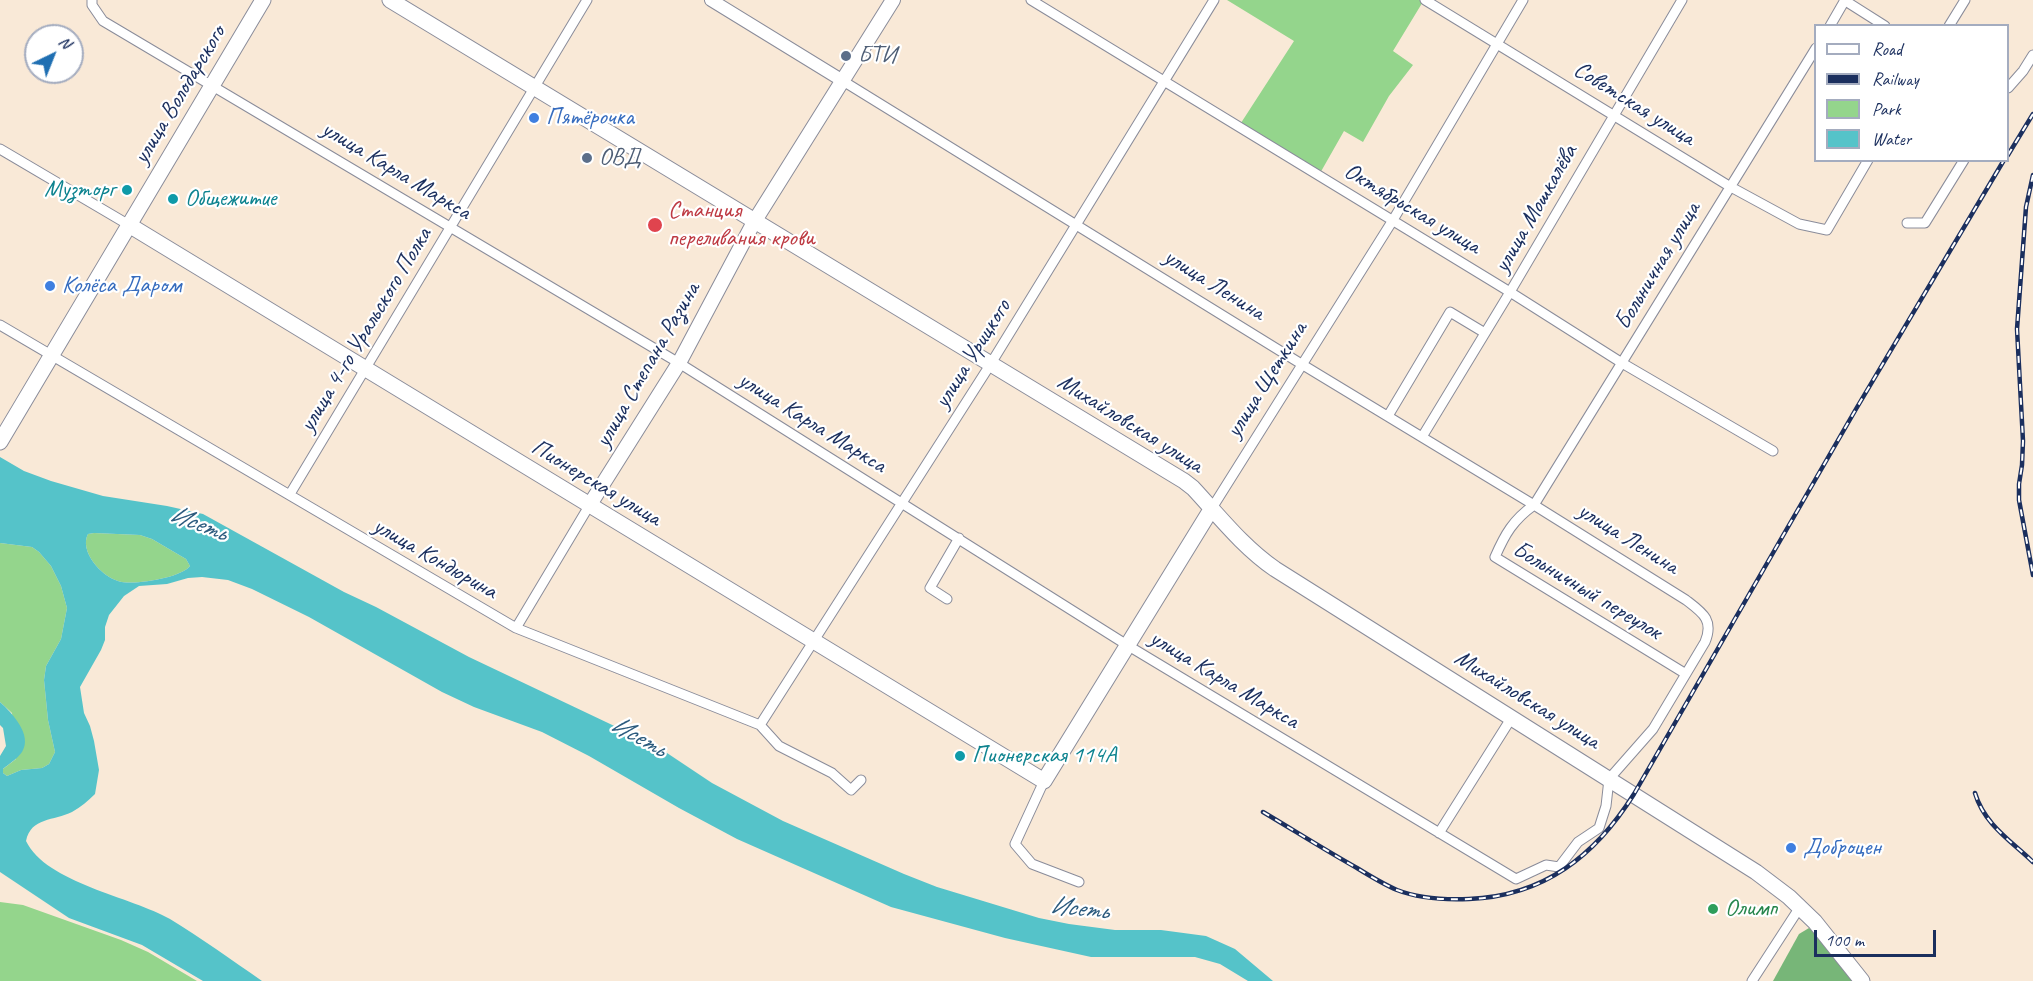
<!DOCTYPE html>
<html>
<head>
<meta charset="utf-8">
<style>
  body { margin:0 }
  #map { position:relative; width:2033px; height:981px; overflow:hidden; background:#f9e9d7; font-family:Caveat,sans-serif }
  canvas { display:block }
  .legend { position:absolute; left:1814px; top:24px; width:195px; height:138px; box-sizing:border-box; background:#fff; border:2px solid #a4acbf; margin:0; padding:8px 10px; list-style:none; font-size:18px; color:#1b2f5e }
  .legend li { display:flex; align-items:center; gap:12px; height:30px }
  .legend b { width:30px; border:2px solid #a4acbf }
  .north { position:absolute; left:24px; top:24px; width:60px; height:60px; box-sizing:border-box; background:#fff; border:2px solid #a4acbf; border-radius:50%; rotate:43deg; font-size:16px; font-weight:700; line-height:24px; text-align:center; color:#1b2f5e }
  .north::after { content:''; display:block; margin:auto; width:21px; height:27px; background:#1f6fb2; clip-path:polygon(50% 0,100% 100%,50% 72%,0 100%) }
  .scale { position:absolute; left:1814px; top:930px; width:122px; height:27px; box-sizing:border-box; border:3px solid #1b2f5e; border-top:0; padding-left:8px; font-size:18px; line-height:21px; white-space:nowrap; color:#1b2f5e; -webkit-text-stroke:4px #fff; paint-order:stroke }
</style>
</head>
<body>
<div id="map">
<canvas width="2033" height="981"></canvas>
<ul class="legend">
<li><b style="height:8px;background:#fff"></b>Road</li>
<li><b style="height:8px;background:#1b2f5e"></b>Railway</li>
<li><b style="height:16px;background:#94d58c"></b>Park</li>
<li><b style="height:16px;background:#55c3c9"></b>Water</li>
</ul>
<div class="north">N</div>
<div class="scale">100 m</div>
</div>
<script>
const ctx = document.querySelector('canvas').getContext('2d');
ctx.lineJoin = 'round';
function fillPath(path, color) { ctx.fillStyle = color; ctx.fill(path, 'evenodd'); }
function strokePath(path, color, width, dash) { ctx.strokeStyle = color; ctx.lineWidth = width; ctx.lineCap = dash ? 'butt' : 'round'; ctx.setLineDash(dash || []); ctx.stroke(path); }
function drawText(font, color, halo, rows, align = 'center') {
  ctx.font = font + ' Caveat,sans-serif'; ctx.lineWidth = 4.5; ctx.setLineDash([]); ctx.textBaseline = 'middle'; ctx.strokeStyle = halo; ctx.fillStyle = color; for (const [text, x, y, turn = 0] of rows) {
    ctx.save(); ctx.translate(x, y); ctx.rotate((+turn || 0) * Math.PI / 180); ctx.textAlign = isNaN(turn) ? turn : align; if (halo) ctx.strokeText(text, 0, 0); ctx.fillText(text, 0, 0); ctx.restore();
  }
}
fillPath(new Path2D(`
  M1227,0h197l-31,51 20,14 -24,31 -26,46 -19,-11 -25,44 -80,-49 55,-85z
  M94,533l46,2 12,4 34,20 4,7c-9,12 -58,20 -72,15 -17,-5 -39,-30 -30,-47z
  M0,543l32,4 7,5 12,14 10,20 6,22 -6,31 -15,27 -2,14 4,40 7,32 -6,12 -7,4 -21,2 -14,6 -4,-3v-4l13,-10 -4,-46 -12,-11z
  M0,902l23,3 98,35 27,12 49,29h-197z`), '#94d58c');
fillPath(new Path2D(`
  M1809,928l7,5 40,48h-83l26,-47z`), '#77b678');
fillPath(new Path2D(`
  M0,457l24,14 27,10 52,15 64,10 36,8 141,78 32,15 93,50 158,75 40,21 45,30 71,38 121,53 33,13 102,31 30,6 46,6h46l45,6 29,13 38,32h-25l-28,-17 -25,-7h-104l-86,-19 -114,-31 -154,-68 -58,-31 -90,-52 -47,-24 -68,-25 -32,-15 -133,-75 -57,-28 -24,-9 -26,-3 -14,1 -21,6 -28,2 -15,10 -15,19 -4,12v13l-4,10 -21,37 4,26 6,13 4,15 5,29 -4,24c-7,7 -14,13 -23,18 -18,9 -41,5 -46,29 20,42 106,56 144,78 31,19 62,41 92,62h-59l-61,-36 -73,-27 -69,-46v-116l6,-10 -3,-18 -3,-3v-23c12,11 33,33 22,50 -5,7 -13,12 -19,17v4l4,3 14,-6 21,-2 7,-4 6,-12 -7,-32 -4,-40 2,-14 15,-27 6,-31 -6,-22 -10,-20 -12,-14 -7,-5 -32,-4zM94,533l46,2 12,4 34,20 4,7c-9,12 -58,20 -72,15 -17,-5 -39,-30 -30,-47z`), '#55c3c9');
const minor = new Path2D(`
  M92,0v5l11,16 576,342 448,282 389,234 30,-14 13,2 19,-25 21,-14 7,-22 3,-27 44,-50 52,-87c9,-22 -2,-29 -19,-42l-152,-95 -231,-140 -460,-284
  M1031,0l479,292 112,71 151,88
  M1425,0l304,186 70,38 28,6 41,-70
  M1844,0l41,26
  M1830,26l15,-26
  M1949,26l16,-26
  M2008,88l15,-17 10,-16
  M0,149l129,76
  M1907,223h18l39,-63
  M0,325l516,303 244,97 19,21 53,27 19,17 10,-10
  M1388,416l62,-104 35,21
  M1422,437l88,-145 172,-292
  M290,494l297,-494
  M1212,508l181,-288 130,-220
  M947,599l-17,-11 29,-50
  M516,628l73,-122
  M1686,674l-191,-117c10,-23 18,-37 39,-52l282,-457
  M760,725l230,-360 224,-365
  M1044,781l-29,63 17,20 47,18
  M1439,833l73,-116
  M1752,981l48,-74`);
const tertiary = new Path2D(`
  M711,0l132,81`);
const secondary = new Path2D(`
  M589,506l90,-143 75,-141 139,-222`);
const primary = new Path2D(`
  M390,0l794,481 9,7c26,28 50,59 82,81l481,303 33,25 26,25 47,59
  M129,225l915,556 168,-273
  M0,442l263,-442`);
strokePath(minor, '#8a8c9a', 11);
strokePath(tertiary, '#8a8c9a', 14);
strokePath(secondary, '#8a8c9a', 16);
strokePath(primary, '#8a8c9a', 17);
strokePath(minor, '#fff', 9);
strokePath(tertiary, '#fff', 12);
strokePath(secondary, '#fff', 14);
strokePath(primary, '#fff', 15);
const rail = new Path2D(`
  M2008,155l25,-41
  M2033,175l-7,32 -9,122 6,112 -1,24 -3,19v16l14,75
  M1975,793c9,31 36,48 58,69
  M1263,812c32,19 62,38 94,56 13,8 26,16 40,22 23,9 48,10 72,9 75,-3 126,-43 165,-105l222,-385 148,-249`);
strokePath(rail, '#1b2f5e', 4.5);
strokePath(rail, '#fff', 2, [7]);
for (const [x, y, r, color] of [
  [846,56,6,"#5c6f8a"],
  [534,118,6,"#3f7fe0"],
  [587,158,6,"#5c6f8a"],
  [127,190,6,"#0f9aa8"],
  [173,199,6,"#0f9aa8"],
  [655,225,8,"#e0444e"],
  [50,286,6,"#3f7fe0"],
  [960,756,6,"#0f9aa8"],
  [1791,848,6,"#3f7fe0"],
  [1713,909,6,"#2e9e5b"]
]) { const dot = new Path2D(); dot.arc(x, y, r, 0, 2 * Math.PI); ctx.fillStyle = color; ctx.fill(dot); strokePath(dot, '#fff', 2); }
drawText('24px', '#4e5e75', '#fff', [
  ["БТИ",858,56],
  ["ОВД",599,158]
], 'left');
drawText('24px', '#1b2f5e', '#fff', [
  ["улица Володарского",180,95,-59],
  ["Советская улица",1634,104,32],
  ["улица Карла Маркса",396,171,31],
  ["Октябрьская улица",1412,209,31],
  ["улица Мошкалёва",1536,209,-60],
  ["Больничная улица",1658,266,-59],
  ["улица Ленина",1214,285,32],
  ["улица 4-го Уральского Полка",366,330,-59],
  ["улица Урицкого",973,354,-58],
  ["улица Степана Разина",648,365,-60],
  ["улица Щеткина",1267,380,-58],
  ["улица Карла Маркса",812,423,32],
  ["Михайловская улица",1130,424,32],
  ["Пионерская улица",596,483,31],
  ["улица Ленина",1628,539,32],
  ["улица Кондюрина",435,559,30],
  ["Больничный переулок",1587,591,31],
  ["улица Карла Маркса",1224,680,31],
  ["Михайловская улица",1527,700,32]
]);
drawText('24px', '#366cbe', '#fff', [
  ["Пятёрочка",546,118],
  ["Колёса Даром",62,286],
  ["Доброцен",1803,848]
], 'left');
drawText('24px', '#0d838f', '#fff', [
  ["Музторг",115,190,"right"],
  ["Общежитие",185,199],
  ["Пионерская 114А",972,756]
], 'left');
drawText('24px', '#be3a42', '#fff', [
  ["Станция",668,211],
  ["переливания крови",668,239]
], 'left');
drawText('24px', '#27864d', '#fff', [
  ["Олимп",1725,909]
], 'left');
drawText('italic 26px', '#2c5b7e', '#fff', [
  ["Исеть",198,524,21],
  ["Исеть",638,737,29],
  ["Исеть",1079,909,6]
]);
</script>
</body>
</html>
